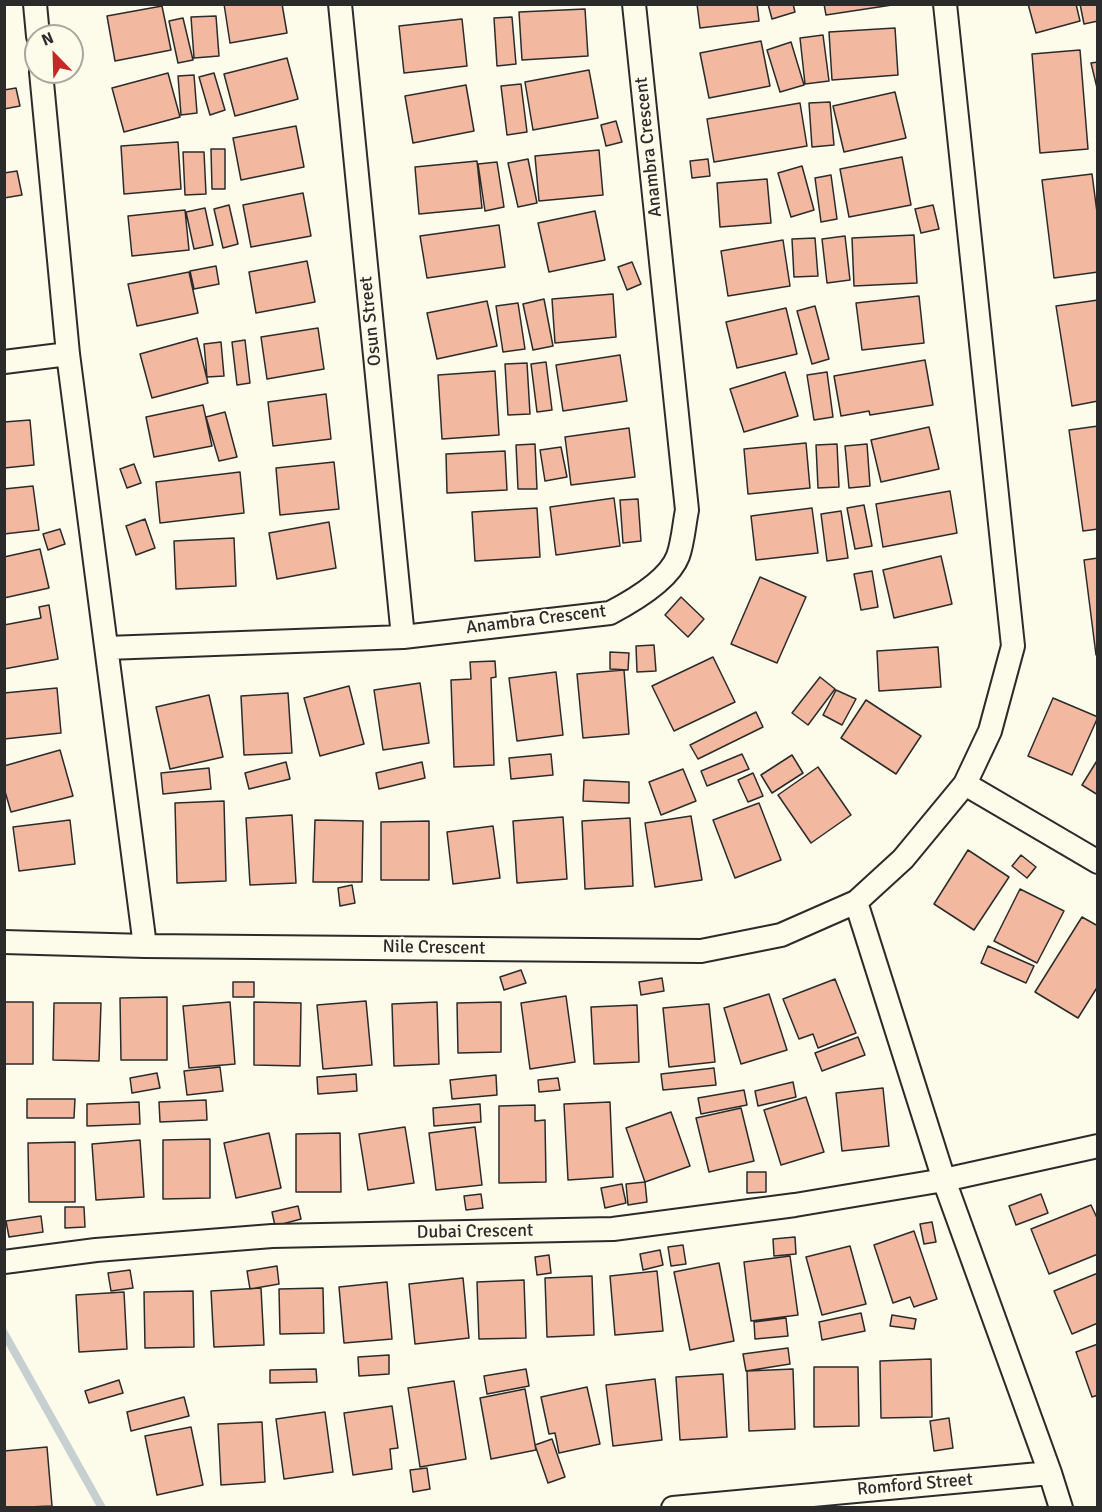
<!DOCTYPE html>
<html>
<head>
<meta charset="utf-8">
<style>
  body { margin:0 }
  #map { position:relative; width:1102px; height:1512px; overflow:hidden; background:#fdfbea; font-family:Signika,sans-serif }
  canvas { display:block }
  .frame { position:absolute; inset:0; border:6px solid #2b2b2b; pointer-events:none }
  .north { position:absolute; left:24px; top:24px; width:60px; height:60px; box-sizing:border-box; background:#fdfbea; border:2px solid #a9a89e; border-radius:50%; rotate:337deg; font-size:16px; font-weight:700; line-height:24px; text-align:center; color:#2b2b2b }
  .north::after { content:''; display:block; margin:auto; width:21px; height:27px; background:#c62828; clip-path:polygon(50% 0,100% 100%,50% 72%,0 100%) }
</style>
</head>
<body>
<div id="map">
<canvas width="1102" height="1512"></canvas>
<div class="frame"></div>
<div class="north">N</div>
</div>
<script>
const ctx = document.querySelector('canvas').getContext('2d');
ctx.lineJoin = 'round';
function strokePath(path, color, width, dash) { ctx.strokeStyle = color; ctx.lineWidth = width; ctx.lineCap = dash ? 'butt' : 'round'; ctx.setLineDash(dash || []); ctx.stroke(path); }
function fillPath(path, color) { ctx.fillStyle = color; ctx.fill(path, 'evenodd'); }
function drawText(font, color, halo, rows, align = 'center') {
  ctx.font = font + ' Signika,sans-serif'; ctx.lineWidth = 4.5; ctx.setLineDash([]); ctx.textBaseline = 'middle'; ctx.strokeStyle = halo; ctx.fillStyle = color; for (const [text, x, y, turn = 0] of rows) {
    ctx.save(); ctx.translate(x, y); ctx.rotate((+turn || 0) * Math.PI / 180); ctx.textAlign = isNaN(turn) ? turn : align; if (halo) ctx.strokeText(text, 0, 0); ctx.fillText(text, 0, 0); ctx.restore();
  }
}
strokePath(new Path2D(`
  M4,1333l98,175`), '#c7d0d0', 8);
const building = new Path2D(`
  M224,4h58l5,29 -57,10z
  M697,4h60l2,17 -59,7z
  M768,4h25l2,8 -23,7z
  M824,4h68v1l-66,10z
  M1028,4h48l4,17 -44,12z
  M1080,4h18v17l-14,3z
  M162,6l9,44 -56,11 -8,-45z
  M585,9l3,47 -66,4 -3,-48z
  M216,16l3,40 -25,2 -3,-41z
  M512,17l4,47 -19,2 -3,-48z
  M183,18l10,42 -15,3 -9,-42z
  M462,19l5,47 -63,7 -5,-47z
  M895,28l3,47 -66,5 -3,-48z
  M823,35l6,46 -24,3 -5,-46z
  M761,41l9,45 -61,12 -9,-45z
  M791,42l13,43 -24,7 -13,-42z
  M1080,50l8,99 -48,4 -8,-99z
  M287,58l11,41 -63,17 -11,-42z
  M1098,62v30l-7,-29z
  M589,70l9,48 -65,12 -8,-48z
  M168,73l12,44 -56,15 -12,-44z
  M214,73l11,37 -15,5 -11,-38z
  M194,75l3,38 -16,2 -3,-39z
  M521,84l6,48 -20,3 -6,-49z
  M466,85l8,46 -61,12 -8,-47z
  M16,88l4,18 -16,3v-19z
  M895,92l11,46 -62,14 -11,-46z
  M830,102l4,43 -22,2 -3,-44z
  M800,103l7,43 -93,16 -7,-43z
  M616,121l6,21 -16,4 -5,-21z
  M296,126l8,41 -63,13 -8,-42z
  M178,142l3,47 -57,5 -3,-48z
  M211,149h14v40h-13z
  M599,150l4,45 -64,6 -4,-45z
  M183,152h21l2,42 -21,1z
  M902,157l9,48 -62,12 -9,-48z
  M528,159l9,44 -19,4 -10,-44z
  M708,159l2,17 -18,2 -2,-17z
  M477,161l5,47 -63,6 -4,-47z
  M497,162l7,45 -19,4 -7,-47z
  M802,166l12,44 -23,7 -13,-44z
  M17,171l5,24 -18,3v-25z
  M1092,174l6,46v52l-44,6 -12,-98z
  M831,175l6,44 -16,3 -6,-44z
  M767,179l4,44 -51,4 -3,-44z
  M303,193l8,43 -60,11 -8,-42z
  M229,205l9,39 -15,4 -9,-39z
  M933,205l6,24 -18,4 -6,-24z
  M205,208l8,37 -19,4 -8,-37z
  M185,210l4,40 -57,6 -4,-40z
  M595,211l10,49 -56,12 -11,-49z
  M499,225l6,42 -78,11 -7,-42z
  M914,235l3,48 -63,3 -2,-48z
  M845,236l5,44 -23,3 -5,-44z
  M815,238l3,38 -24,1 -2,-38z
  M783,240l7,46 -62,10 -7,-45z
  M307,261l8,41 -59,11 -7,-41z
  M632,262l9,22 -14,6 -9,-23z
  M216,266l3,18 -25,5 -4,-18z
  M189,272l9,41 -61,13 -9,-42z
  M613,294l3,43 -61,6 -3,-44z
  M919,296l5,47 -62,7 -6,-47z
  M544,299l9,47 -20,4 -10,-46z
  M1098,300v101l-26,5 -16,-100z
  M487,301l10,45 -60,13 -10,-46z
  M518,303l7,46 -22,3 -7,-46z
  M815,306l14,53 -17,5 -15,-53z
  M786,308l11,46 -60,14 -11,-46z
  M318,328l6,41 -57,10 -6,-42z
  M197,338l11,45 -56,15 -12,-44z
  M245,340l5,43 -13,2 -5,-43z
  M221,342l3,34 -17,1 -3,-33z
  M620,355l7,46 -64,10 -7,-46z
  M925,360l8,45 -63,10 -1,-4 -28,5 -7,-40z
  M546,362l6,48 -15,2 -6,-48z
  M527,363l3,51 -22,1 -3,-51z
  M495,371l4,64 -57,4 -4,-64z
  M785,372l13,44 -54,16 -14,-43z
  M827,372l6,45 -19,3 -7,-45z
  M326,394l5,45 -58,7 -5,-44z
  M203,405l9,41 -58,11 -8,-40z
  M225,412l12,45 -18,4 -13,-44z
  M30,420l4,45 -30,3v-46z
  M1098,426v103l-15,2 -14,-101z
  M929,427l10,42 -58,13 -10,-42z
  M629,428l6,49 -64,8 -6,-48z
  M806,443l4,45 -62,6 -4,-45z
  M535,444l2,45h-19l-2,-44z
  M837,444l2,43 -21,1 -2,-43z
  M867,444l3,42 -21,2 -4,-42z
  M561,447l6,30 -22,4 -5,-31z
  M505,451l2,39 -60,3 -1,-39z
  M334,462l5,47 -59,6 -4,-47z
  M134,464l7,19 -14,5 -7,-19z
  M240,472l4,41 -84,10 -4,-41z
  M33,486l6,44 -35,4v-45z
  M950,491l7,42 -74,14 -7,-43z
  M614,498l6,48 -64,9 -6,-48z
  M638,499l3,42 -18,2 -3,-43z
  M864,505l8,41 -17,3 -8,-41z
  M537,508l3,49 -65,4 -3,-49z
  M812,508l6,45 -62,7 -5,-44z
  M841,511l7,47 -21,3 -6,-47z
  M145,519l10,29 -19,7 -10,-29z
  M329,522l7,46 -59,11 -8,-46z
  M60,529l5,15 -17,6 -5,-16z
  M234,538l2,48 -60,3 -2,-48z
  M40,549l9,39 -45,10v-41z
  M941,556l11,48 -58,14 -11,-48z
  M1098,558v97h-2l-12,-95z
  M872,571l6,36 -17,3 -7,-36z
  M760,577l46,20 -29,66 -46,-19z
  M681,597l23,22 -16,18 -23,-22z
  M49,605l9,54 -54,10v-44l37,-7 -2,-11z
  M654,645l2,26 -19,1 -1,-26z
  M938,647l3,40 -62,4 -2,-40z
  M610,652l19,1 -1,17 -18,-1z
  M713,657l22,45 -61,29 -22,-45z
  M495,661l1,16 -5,1 3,87 -40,2 -3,-87 20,-1 -1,-17z
  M624,670l5,64 -46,4 -6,-64z
  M556,672l7,63 -46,6 -8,-63z
  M820,677l15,12 -27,36 -16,-12z
  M420,683l9,60 -46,7 -9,-60z
  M349,686l15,58 -44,12 -16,-58z
  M57,688l4,45 -57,6v-46z
  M836,690l20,9 -14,26 -19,-10z
  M288,693l4,60 -48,2 -3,-59z
  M209,695l14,62 -53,12 -14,-62z
  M1053,698l45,19 -26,58 -44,-19z
  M866,700l55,36 -25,38 -55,-36z
  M756,712l7,15 -65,32 -8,-14z
  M60,750l13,46 -62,16 -7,-24v-22z
  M551,754l2,21 -42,4 -2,-21z
  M742,754l7,15 -42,17 -6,-15z
  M792,755l11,18 -31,20 -11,-18z
  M1098,759v36l-16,-10z
  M286,762l4,17 -41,10 -4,-16z
  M422,762l3,16 -46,11 -3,-16z
  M818,767l33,48 -40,28 -33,-48z
  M209,768l2,21 -48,5 -2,-21z
  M683,769l13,32 -35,14 -12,-33z
  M753,773l10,23 -15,6 -10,-22z
  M584,780l45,2v21l-46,-2z
  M224,801l2,80 -49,2 -2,-80z
  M759,803l22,57 -46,18 -22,-58z
  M292,815l4,68 -46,2 -4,-67z
  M691,816l11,64 -47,7 -10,-64z
  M563,817l4,62 -50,4 -4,-62z
  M630,818l3,68 -48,3 -3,-68z
  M70,820l5,44 -56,7 -6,-44z
  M315,820l48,1 -1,61h-49z
  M429,821v59h-48v-58z
  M493,826l7,52 -47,6 -6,-52z
  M968,850l41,27 -35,53 -40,-26z
  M1021,855l15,12 -9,11 -15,-12z
  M352,885l3,18 -15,3 -2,-18z
  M1020,889l44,22 -27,52 -43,-22z
  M1082,917l16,9v60l-20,32 -43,-26z
  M988,946l46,20 -8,17 -45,-20z
  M521,970l5,13 -22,7 -4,-13z
  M662,978l2,13 -23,4 -2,-13z
  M835,979l21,54 -38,15 -5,-14 -14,5 -16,-40z
  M233,982h21v15h-21z
  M769,994l18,56 -46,14 -17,-56z
  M566,996l9,66 -45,7 -9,-66z
  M167,997v63h-46l-1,-62z
  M366,1001l6,64 -49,4 -6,-64z
  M4,1002h29v62h-29z
  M230,1002l5,62 -46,4 -6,-62z
  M254,1002l47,1 -1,63 -46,-1z
  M437,1002l2,62 -45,2 -2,-62z
  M501,1002v50l-43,1 -1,-50z
  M54,1003h47l-2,58 -46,-1z
  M709,1004l6,58 -46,5 -6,-59z
  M637,1005l2,57 -45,2 -3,-57z
  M858,1037l7,18 -43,16 -7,-18z
  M220,1067l3,24 -36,4 -3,-24z
  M714,1068l2,17 -53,5 -2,-16z
  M157,1073l3,15 -28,5 -2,-15z
  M356,1074l1,17 -39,3 -1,-17z
  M496,1075l1,20 -45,4 -2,-19z
  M558,1078l2,12 -21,2 -1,-12z
  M793,1082l3,15 -38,9 -3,-15z
  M883,1088l6,58 -47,5 -6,-58z
  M744,1090l3,15 -46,9 -3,-16z
  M806,1097l18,55 -43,13 -17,-55z
  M27,1099h48l-1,19h-47z
  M206,1100l1,20 -47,2 -1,-20z
  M139,1102l1,22 -53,2v-22z
  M610,1102l3,75 -45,3 -4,-76z
  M480,1104l1,18 -47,4 -1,-18z
  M535,1105v16l10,-1 1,62 -47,1v-77z
  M741,1108l13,53 -45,11 -13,-54z
  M671,1112l19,54 -45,16 -19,-54z
  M405,1127l9,56 -46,7 -9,-56z
  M475,1127l7,58 -46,5 -7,-57z
  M269,1133l12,55 -45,10 -12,-55z
  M340,1133l1,59h-45v-58z
  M210,1139v59l-47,1v-59z
  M140,1140l4,57 -48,3 -4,-56z
  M75,1142v60h-46l-1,-59z
  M747,1172h19v20l-19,1z
  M645,1182l2,20 -19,3 -2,-21z
  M622,1184l4,19 -21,5 -4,-20z
  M481,1194l2,14 -17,2 -2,-14z
  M1041,1194l7,19 -32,12 -7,-19z
  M1091,1205l7,15v34l-49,20 -18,-45z
  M298,1206l3,13 -26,7 -3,-14z
  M65,1207h19l1,20 -20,1z
  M41,1216l2,16 -34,5 -3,-16z
  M932,1222l4,20 -12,2 -4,-20z
  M914,1231l23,68 -23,8 -4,-10 -17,6 -19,-58z
  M795,1237l1,17 -22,2 -1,-17z
  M683,1245l3,19 -15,2 -3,-19z
  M850,1246l16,58 -44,11 -16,-58z
  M660,1250l3,15 -20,5 -3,-16z
  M549,1255l2,18 -14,2 -2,-18z
  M790,1256l8,59 -47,6 -7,-59z
  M719,1263l15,78 -44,9 -16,-78z
  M277,1266l2,18 -29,5 -3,-18z
  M130,1270l3,18 -22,3 -3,-18z
  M657,1271l6,60 -48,4 -5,-59z
  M1098,1273v50l-26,11 -18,-43z
  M592,1276l2,59 -47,2 -2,-59z
  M463,1278l6,60 -54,6 -6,-60z
  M524,1280l2,58 -47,1 -2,-57z
  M387,1282l5,57 -48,4 -5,-56z
  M261,1288l3,57 -50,2 -3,-56z
  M323,1288l1,45 -44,1 -1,-45z
  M193,1291l1,56 -49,1 -1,-56z
  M124,1292l3,57 -48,3 -3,-57z
  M861,1313l4,18 -43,9 -3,-18z
  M892,1315l24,4 -2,10 -24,-3z
  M786,1318l2,18 -33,3 -1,-17z
  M1098,1344v51l-6,2 -16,-45z
  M788,1348l2,16 -44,7 -3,-17z
  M389,1355v19l-30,2 -1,-19z
  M931,1359l1,58 -51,1 -1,-57z
  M814,1367h44l1,59 -45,1z
  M316,1369l1,13 -47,1v-13z
  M526,1369l3,17 -42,8 -3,-18z
  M793,1369l2,60 -46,2 -2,-60z
  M723,1374l4,63 -47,3 -4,-63z
  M655,1379l7,61 -49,6 -7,-61z
  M119,1380l4,13 -34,10 -4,-12z
  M454,1381l12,78 -46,8 -12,-79z
  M587,1387l13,57 -41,9 -4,-20 -6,1 -8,-37z
  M525,1389l11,61 -45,9 -11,-61z
  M184,1397l5,19 -58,15 -4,-19z
  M392,1406l6,42 -8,1 2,20 -39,6 -9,-62z
  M325,1412l8,60 -49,7 -8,-60z
  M949,1418l4,30 -19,3 -4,-30z
  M262,1422l3,60 -44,3 -3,-61z
  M191,1427l12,58 -46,10 -12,-59z
  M552,1439l13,38 -17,6 -13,-38z
  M47,1447l5,59 -48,2v-57z
  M427,1468l3,21 -17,3 -3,-22z`);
fillPath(building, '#f2b8a0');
strokePath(building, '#2b2b2b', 1.5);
const minor = new Path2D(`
  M35,4l3,32
  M340,4l63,633
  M41,72l27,282 77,592
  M4,362l64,-8
  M107,648l296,-11 207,-24c21,-11 59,-33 68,-57 5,-14 6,-31 9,-46l-53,-506
  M965,784l133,78
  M856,902l88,278 106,293 11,35
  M4,942l141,4 556,5 80,-16 75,-33 47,-43 62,-75 25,-53 23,-85 -68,-642
  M4,1262l92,-12 176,-14 341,-7 182,-24 149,-25 154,-34
  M673,1508l377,-35`);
strokePath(minor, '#2b2b2b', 26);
strokePath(minor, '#fdfbea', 22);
drawText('18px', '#2b2b2b', '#fdfbea', [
  ["Anambra Crescent",649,147,-96],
  ["Osun Street",371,321,-96],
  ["Anambra Crescent",536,620,-7],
  ["Nile Crescent",434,948,1],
  ["Dubai Crescent",475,1232,-1],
  ["Romford Street",915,1485,-5]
]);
</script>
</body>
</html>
